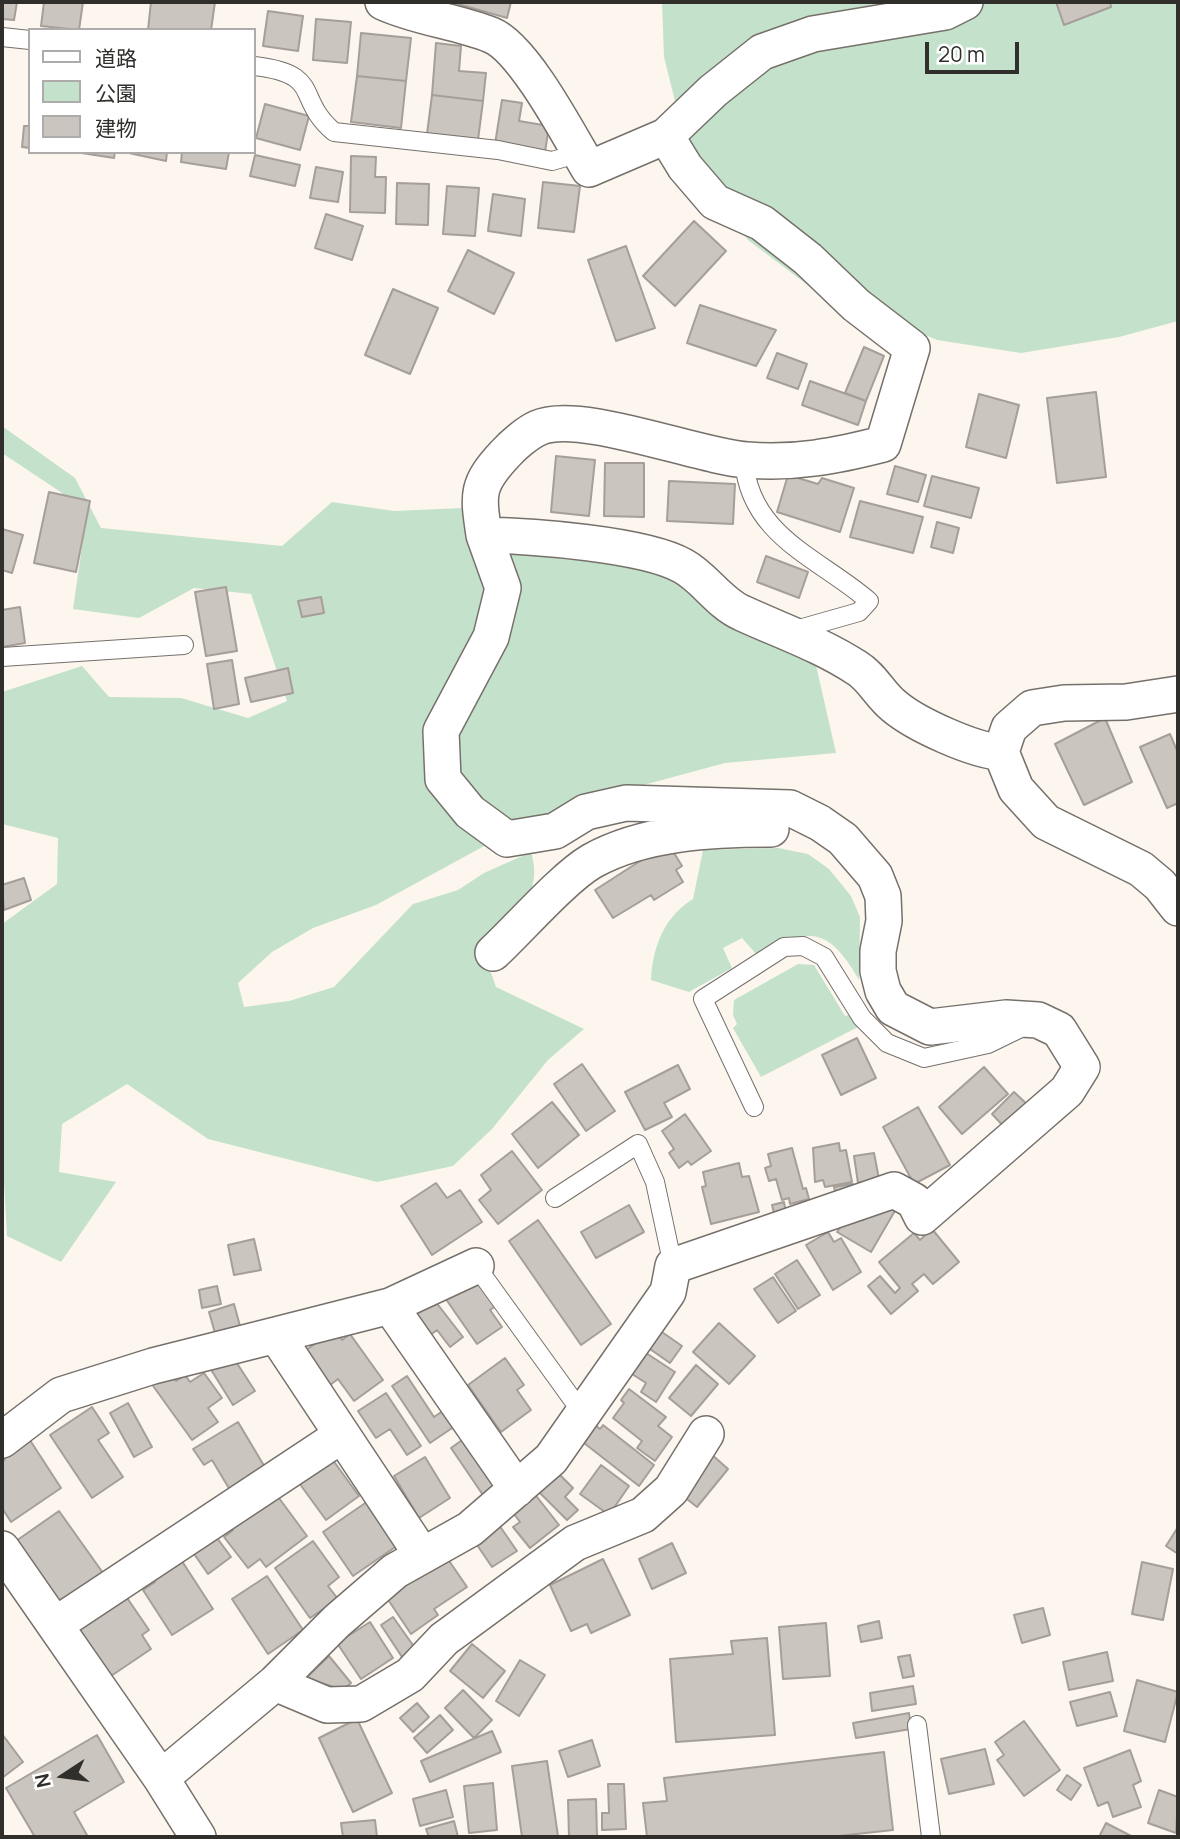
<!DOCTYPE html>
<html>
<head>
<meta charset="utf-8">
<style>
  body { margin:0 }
  #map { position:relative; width:1180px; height:1839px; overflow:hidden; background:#fcf6ef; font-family:Manrope,"Noto Sans JP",sans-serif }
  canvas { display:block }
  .frame { position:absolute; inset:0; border:4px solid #312f2c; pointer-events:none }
  .legend { position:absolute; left:28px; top:28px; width:228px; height:126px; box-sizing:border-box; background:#fff; border:2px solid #adacab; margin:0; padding:9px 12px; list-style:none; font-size:21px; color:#312f2c }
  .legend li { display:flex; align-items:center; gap:14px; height:35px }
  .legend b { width:35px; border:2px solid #adacab }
  .north { position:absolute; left:28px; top:1741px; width:70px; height:70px; -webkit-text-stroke:5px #fff; paint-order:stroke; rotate:257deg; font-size:19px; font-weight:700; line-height:28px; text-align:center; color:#312f2c }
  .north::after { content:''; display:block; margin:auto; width:24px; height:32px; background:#312f2c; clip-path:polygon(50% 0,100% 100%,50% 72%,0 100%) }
  .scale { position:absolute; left:925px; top:42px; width:94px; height:32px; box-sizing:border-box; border:4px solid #312f2c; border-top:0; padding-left:9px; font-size:21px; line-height:24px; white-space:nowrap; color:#312f2c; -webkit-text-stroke:5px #fff; paint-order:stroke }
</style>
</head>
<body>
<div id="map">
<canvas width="1180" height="1839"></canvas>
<div class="frame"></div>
<ul class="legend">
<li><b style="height:9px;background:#fff"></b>道路</li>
<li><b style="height:19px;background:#c4e2cb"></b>公園</li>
<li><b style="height:19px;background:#cbc5bf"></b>建物</li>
</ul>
<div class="north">N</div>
<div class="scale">20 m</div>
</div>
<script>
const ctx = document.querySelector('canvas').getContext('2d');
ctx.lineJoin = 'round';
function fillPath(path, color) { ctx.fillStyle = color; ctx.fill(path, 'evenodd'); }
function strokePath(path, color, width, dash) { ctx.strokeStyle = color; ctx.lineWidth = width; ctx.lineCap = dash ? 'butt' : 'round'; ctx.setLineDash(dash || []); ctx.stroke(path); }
fillPath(new Path2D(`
  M662,2h516v319l-59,16 -98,16 -84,-13 -128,-54 -61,-46 -60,-87 -24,-96z
  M2,426l73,52 26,50 181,18 50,-44 62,9 69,-3 66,36 146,32 138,76 23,101 -111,10 -100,27 -117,43 -132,72 -63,23 -41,24 -34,31 6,24 45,-6 45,-14 79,-83 45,-14 26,-17 47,-21c14,46 -20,64 -50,92l15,43 88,42 -36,31 -56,69 -39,37 -76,16 -169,-43 -81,-55 -65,40 -3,48 57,10 -55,80 -54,-26 -5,-89v-223l55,-40 1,-46 -56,-14v-132l80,-26 27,31 72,1 67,20 39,-17 -36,-107 -57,-6 -55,30 -66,-9 10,-69 -21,-47 -60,-40z
  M778,848l30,6 21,15 22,27 9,21 -1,63c-31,-54 -50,-53 -102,-25l-15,-17 -19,10 9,20 -43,24 -38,-12c2,-34 13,-63 42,-81l10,-49z
  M798,964l16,1 31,51 7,-2 6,13 -97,50 -28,-49 4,-4 -4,-9 1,-15z`), '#c4e2cb');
const building = new Path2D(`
  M2,2h15l-3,18 -12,-1z
  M44,2h39l-4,28 -38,-4z
  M151,2h64l-4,28h-63z
  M451,2h60l-4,16z
  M1056,2h54l1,5 -47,18z
  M268,11l35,5 -5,35 -35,-5z
  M316,19l35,3 -4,41 -34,-3z
  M361,33l50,5 -5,43 -49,-5z
  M436,43l25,3 -2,25 27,2 -3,28 -51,-6z
  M357,76l49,5 -5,47 -50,-6z
  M432,95l51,6 -5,39 -51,-6z
  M502,100l20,3 -3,18 30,5 -4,26 -50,-8z
  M265,104l44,12 -9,34 -44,-12z
  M24,126h6v22l-8,-1z
  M75,152h40l-1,6z
  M124,152h43l-1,9z
  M182,152h47l-3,17 -45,-7z
  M255,155l45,10 -5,21 -45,-10z
  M351,156l25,1 -1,20h11l-1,36 -35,-1z
  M316,167l27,5 -5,30 -28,-4z
  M543,182l37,4 -6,46 -36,-4z
  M397,183l32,1 -1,41 -32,-1z
  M447,186l32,2 -4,48 -32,-2z
  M493,194l32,5 -4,37 -33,-5z
  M326,214l37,12 -11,34 -37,-12z
  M694,221l32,30 -51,55 -32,-30z
  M626,246l29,82 -39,13 -28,-81z
  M468,250l46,23 -20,41 -46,-23z
  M393,289l45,19 -28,66 -45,-19z
  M700,305l76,25 -20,36 -69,-23z
  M864,347l20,9 -18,45 -21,-8z
  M777,353l30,11 -9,25 -31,-11z
  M810,381l56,20 -8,24 -56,-20z
  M1096,392l10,85 -49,6 -10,-85z
  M979,394l40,11 -13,53 -40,-11z
  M556,456l39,4 -6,56 -38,-4z
  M605,463h39v54l-40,-1z
  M895,466l31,9 -8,27 -31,-8z
  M788,475l30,9 4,-6 32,10 -14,44 -63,-20z
  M932,476l47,12 -8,30 -47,-12z
  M669,481l66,3 -2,40 -66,-3z
  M49,492l41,9 -14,71 -42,-9z
  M860,501l63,16 -10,36 -63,-16z
  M937,522l22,6 -6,25 -22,-6z
  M2,529l21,6 -11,38 -10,-3z
  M766,556l42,16 -9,26 -42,-16z
  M226,587l11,64 -31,5 -11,-64z
  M321,597l3,16 -22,4 -4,-16z
  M20,607l5,36 -23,4v-37z
  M232,660l7,44 -25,5 -7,-45z
  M288,668l5,25 -42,9 -6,-24z
  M1105,718l27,64 -48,23 -29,-61z
  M1170,734l8,19v50l-11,5 -27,-61z
  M668,843l14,23 -6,4 7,12 -29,18 -3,-5 -38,23 -18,-28z
  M24,878l7,22 -27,10 -2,-25z
  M857,1038l19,40 -35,17 -19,-40z
  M582,1064l33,47 -29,20 -32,-47z
  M678,1065l12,24 -26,14 8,14 -27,13 -20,-38z
  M984,1067l24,27 -46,40 -23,-27z
  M1014,1092l16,15 -23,23 -15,-16z
  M552,1102l27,33 -41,33 -26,-34z
  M918,1107l32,58 -36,19 -31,-57z
  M685,1114l26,37 -20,14 -3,-4 -9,7 -10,-15 5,-4 -12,-18z
  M839,1143l1,8 6,-1 6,32 -27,5 -2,-7 -8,2 -2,-34z
  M792,1148l11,41 3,-1 3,11 -19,5 -1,-6 -7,2 -6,-21 -7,2 -4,-13 6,-2 -3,-12z
  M512,1151l30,39 -44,34 -19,-24 12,-10 -10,-15z
  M874,1153l5,26 -21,4 -4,-27z
  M739,1163l3,14 7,-1 10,36 -48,12 -9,-37 4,-1 -3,-14z
  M436,1183l11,15 13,-8 22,32 -50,33 -31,-49z
  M853,1184l2,12 -18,4 -3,-13z
  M877,1198l19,11 -25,43 -34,-20 13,-20 13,8z
  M784,1202l3,16 -11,3 -4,-16z
  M629,1205l15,27 -48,26 -15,-26z
  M538,1220l73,104 -30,21 -72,-104z
  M932,1229l27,33 -26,22 -9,-10 -12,10 6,7 -27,23 -23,-28 12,-10 15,17 5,-5 -21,-26 35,-29 6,7z
  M828,1232l6,10 7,-4 20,34 -28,18 -27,-45z
  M254,1239l7,31 -27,5 -6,-30z
  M797,1260l23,35 -22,14 -23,-35z
  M476,1267l24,36 -10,7 12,17 -25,17 -36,-52z
  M773,1277l23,34 -18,12 -24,-34z
  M217,1286l4,18 -19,4 -3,-18z
  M428,1292l35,45 -13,10 -13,-17 -16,12 -22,-27z
  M234,1304l6,22 -25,7 -6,-21z
  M719,1323l36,33 -26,28 -36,-32z
  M335,1330l7,10 8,-6 33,46 -29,21 -16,-22 -8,6 -24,-35z
  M659,1330l23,16 -12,17 -23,-16z
  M646,1353l29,19 -19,30 -15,-10 5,-9 -14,-9z
  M231,1354l24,37 -22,14 -23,-37z
  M505,1358l19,27 -7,5 14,20 -30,22 -33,-47z
  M696,1365l22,19 -27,32 -22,-18z
  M168,1371l8,10 9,-6 5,7 14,-9 18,25 -14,10 10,14 -26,18 -41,-57z
  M407,1376l27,41 16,-11 11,16 -31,21 -38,-57z
  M629,1389l37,28 -8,9 14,11 -17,24 -18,-13 5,-7 -29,-23 11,-15 -3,-3z
  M386,1393l35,53 -14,9 -17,-26 -14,9 -18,-27z
  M128,1403l24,44 -18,10 -24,-44z
  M92,1407l17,26 -11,7 25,37 -31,21 -42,-63z
  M590,1421l10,8 3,-4 51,40 -15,21 -55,-43 4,-6 -6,-5z
  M238,1422l28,47 -36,21 -18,-30 -8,5 -11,-16z
  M26,1434l35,54 -50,34 -9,-14v-46l3,-3 -3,-5z
  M469,1435l34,50 -18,13 -34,-50z
  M327,1452l32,44 -33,24 -32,-44z
  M710,1453l18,16 -31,38 -19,-15z
  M425,1457l25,41 -31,20 -25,-42z
  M601,1465l28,21 -20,29 -29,-21z
  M556,1471l17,17 -8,9 13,13 -11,10 -30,-30z
  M530,1488l29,37 -29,23 -17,-21 7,-5 -12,-16z
  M276,1494l31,42 -41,31 -6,-8 -12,9 -24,-31 9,-7 -6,-8z
  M374,1497l30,44 -51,35 -30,-44z
  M59,1511l49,69 -44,30 -48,-69z
  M499,1525l18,26 -25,16 -17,-25z
  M1178,1527v27l-12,-8z
  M212,1531l19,26 -23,17 -18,-26z
  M313,1541l26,36 -11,9 10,13 -28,19 -35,-50z
  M672,1543l14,30 -34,16 -13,-30z
  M443,1552l24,35 -33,22 4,6 -27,19 -28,-42z
  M178,1555l35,54 -41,26 -29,-45 12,-8 -6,-8z
  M603,1559l27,56 -39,18 -4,-9 -16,7 -21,-46z
  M1142,1562l31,7 -10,51 -31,-6z
  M267,1576l36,54 -35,24 -36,-55z
  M123,1592l26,38 -7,5 9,14 -40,27 -35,-52z
  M1043,1608l7,27 -28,8 -8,-28z
  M393,1617l22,31 -13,9 -21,-32z
  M879,1621l3,17 -21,4 -3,-16z
  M370,1622l23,36 -32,21 -24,-36z
  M826,1623l4,53 -47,3 -4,-52z
  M767,1638l8,97 -99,7 -6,-83 63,-5 -2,-13z
  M472,1644l33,27 -22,27 -33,-27z
  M1107,1652l6,29 -44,9 -6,-28z
  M910,1655l4,21 -11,2 -5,-21z
  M329,1656l22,27 -8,7 -37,-12z
  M520,1660l25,15 -26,41 -23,-15z
  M1137,1680l41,12 -13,50 -41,-11z
  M913,1686l3,18 -44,7 -2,-18z
  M463,1690l29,30 -18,18 -29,-30z
  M1110,1692l7,24 -40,10 -7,-24z
  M417,1703l12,14 -16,15 -13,-14z
  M909,1713l2,16 -55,9 -3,-15z
  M440,1715l13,15 -26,23 -13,-15z
  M357,1719l35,74 -39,19 -34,-74z
  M1024,1721l36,49 -36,26 -27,-36 7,-5 -9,-13z
  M492,1731l9,21 -71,30 -9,-21z
  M2,1734l21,28 -21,16z
  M97,1735l27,47 -50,30 14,25h-53l-29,-49z
  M592,1740l8,26 -32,11 -9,-26z
  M985,1749l9,35 -45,10 -8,-35z
  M1130,1750l11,31 -8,4 8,22 -28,10 -5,-15 -10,4 -14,-38z
  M884,1752l9,78 -64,7h-182l-4,-34 24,-2 -3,-23z
  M547,1761l11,75 -36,1 -10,-71z
  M1067,1775l14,10 -10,15 -14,-10z
  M493,1783l4,47 -28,3 -5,-47z
  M608,1784h16l2,45 -24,1v-17h7z
  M446,1790l7,27 -33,9 -7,-27z
  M1159,1790l19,7 -2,36 -28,-10z
  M596,1799l1,38h-28l-1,-37z
  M375,1820l2,17h-34l-2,-14z
  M454,1821l4,16h-29l-3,-8z
  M1106,1823l27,14h-34z`);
fillPath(building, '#cbc5bf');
strokePath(building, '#a59e99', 2);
const lane = new Path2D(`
  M2,37l28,3
  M254,66c70,8 40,32 80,66l164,18 54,11 28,-8
  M744,460c5,76 75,98 125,141l-10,11 -67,19
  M2,657l182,-12
  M754,1107l-51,-108 81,-52 19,-1 21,11 38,61 25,25 37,15 64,-14 37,-18
  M555,1198l83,-54 17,38 18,84
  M476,1266l107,148
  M917,1725l14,112`);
const street = new Path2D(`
  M383,2c35,16 73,19 108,33 33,13 79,102 98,134l77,-33 47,-45 49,-39 51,-18 132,-22 20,-10
  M666,136l19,31 30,35 47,21 46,36 48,46 56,43 -29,96c-47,12 -88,20 -136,16 -48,-3 -168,-51 -209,-32 -11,5 -25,17 -33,26 -29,31 -27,40 -21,81 47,1 160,9 199,31 22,12 36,37 59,47 39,18 78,31 115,55 15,9 23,27 37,38 21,18 80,45 107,46
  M1178,694l-52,8 -62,1 -32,5 -23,20 -8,24 15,37 30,33 95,47 19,16 18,23
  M493,953c26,-24 70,-75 99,-92 52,-29 121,-32 179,-32
  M390,1306l127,183
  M276,1335l114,-29 86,-40
  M2,1440l59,-45 92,-29 123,-31 146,220
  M2,1549l159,229 37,59
  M55,1625l287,-190
  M275,1683l52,22 34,-1 49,-29 34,-36 131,-96 68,-28 28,-25 35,-56
  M161,1778l114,-95 62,-62 58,-50 75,-42 81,-70 117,-167 5,-26 221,-76 20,11 8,16 145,-126 15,-24 -23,-37 -21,-10 -32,-2 -76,9 -37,-19 -10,-17 -5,-20v-20l6,-30 -1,-25 -8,-20 -32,-37 -23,-16 -30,-15 -164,-5 -40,9 -31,19 -48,8 -37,-27 -27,-33 -2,-48 50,-94 12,-49 -19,-53`);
strokePath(lane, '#76706b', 20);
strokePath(street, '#76706b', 38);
strokePath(lane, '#fff', 18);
strokePath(street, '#fff', 35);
</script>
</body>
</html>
